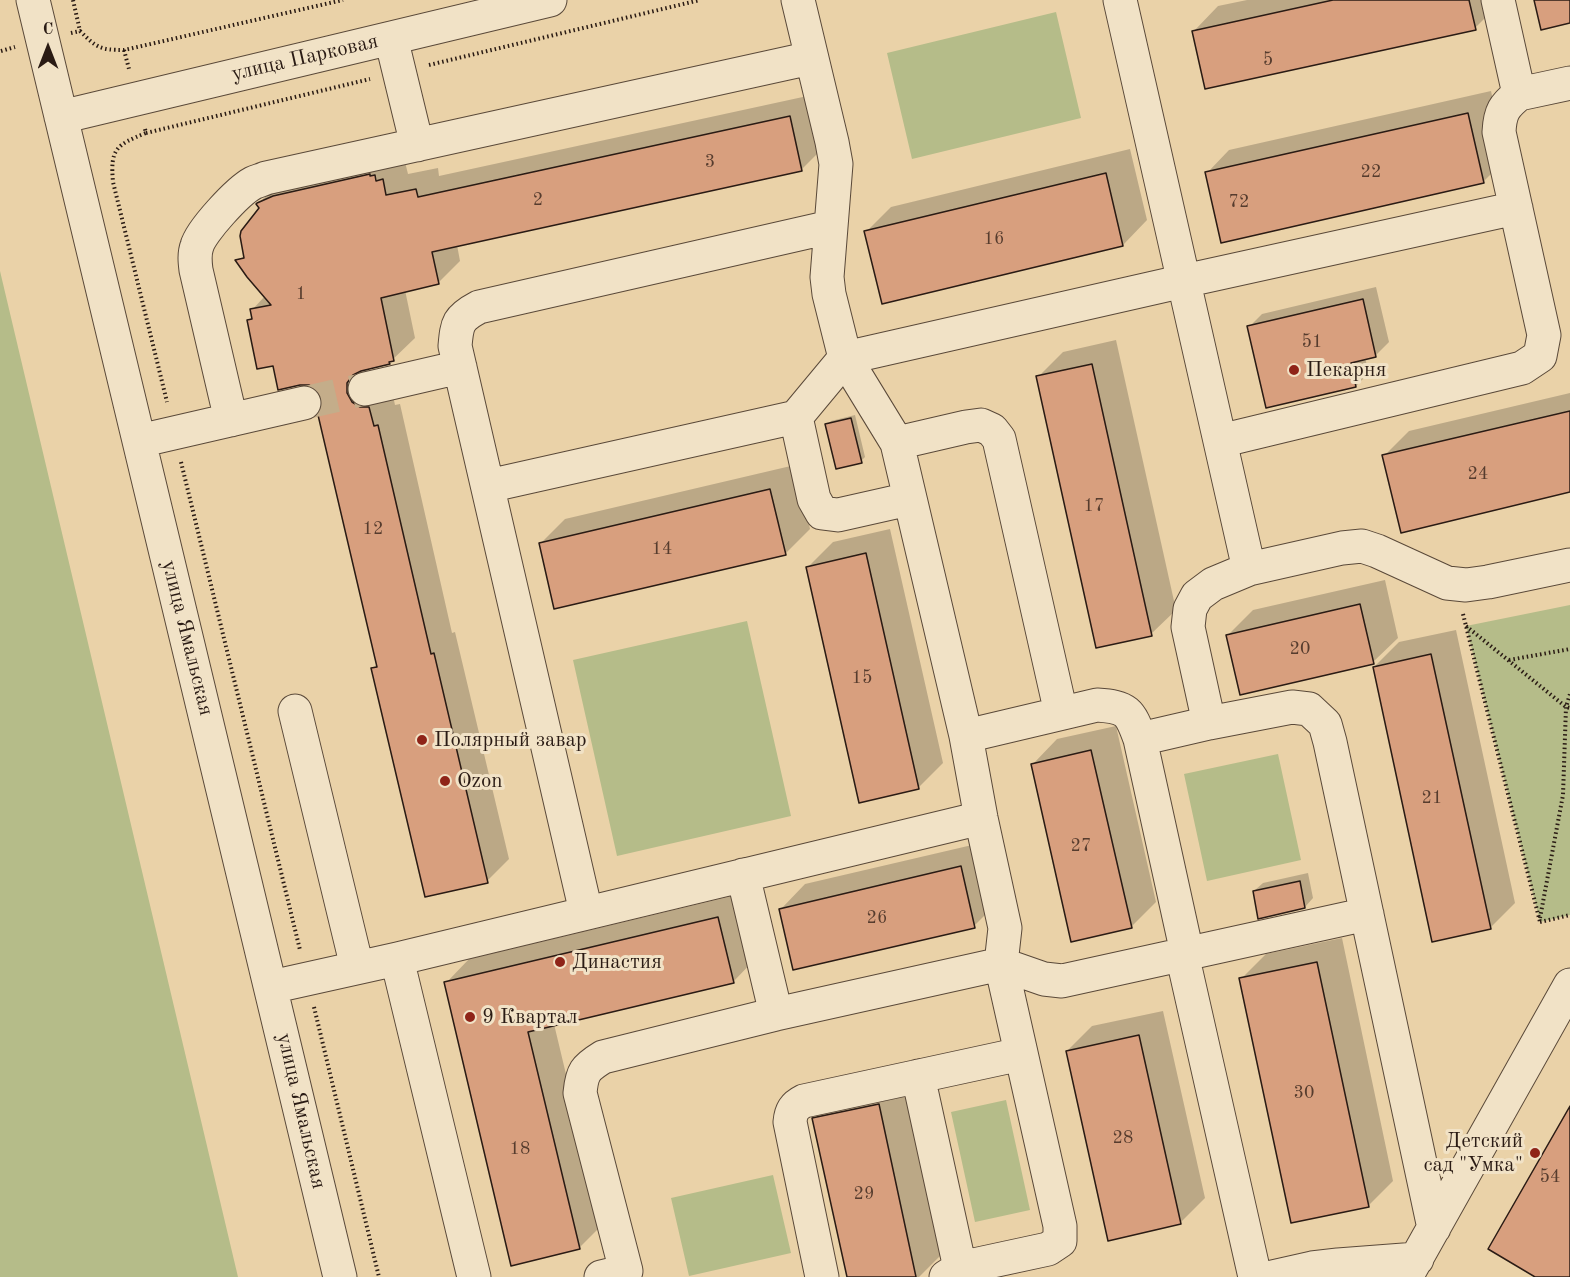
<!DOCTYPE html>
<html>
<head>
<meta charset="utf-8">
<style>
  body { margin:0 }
  #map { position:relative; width:1570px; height:1277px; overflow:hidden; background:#ead2a8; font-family:"Old Standard TT",serif }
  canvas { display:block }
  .north { position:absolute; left:18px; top:18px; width:60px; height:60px; -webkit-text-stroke:4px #f1e2c6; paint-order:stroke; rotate:0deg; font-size:16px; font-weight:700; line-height:24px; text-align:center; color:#2a1b14 }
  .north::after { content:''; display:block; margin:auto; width:21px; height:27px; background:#2a1b14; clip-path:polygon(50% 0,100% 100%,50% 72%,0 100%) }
</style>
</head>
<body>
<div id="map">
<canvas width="1570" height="1277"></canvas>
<div class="north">С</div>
</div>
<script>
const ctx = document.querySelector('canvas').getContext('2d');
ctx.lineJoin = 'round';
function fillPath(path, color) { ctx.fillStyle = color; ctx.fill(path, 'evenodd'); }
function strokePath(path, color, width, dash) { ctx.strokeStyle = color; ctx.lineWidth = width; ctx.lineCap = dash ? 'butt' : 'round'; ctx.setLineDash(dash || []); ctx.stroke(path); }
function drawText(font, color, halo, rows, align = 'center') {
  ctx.font = font + ' "Old Standard TT",serif'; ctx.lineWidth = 6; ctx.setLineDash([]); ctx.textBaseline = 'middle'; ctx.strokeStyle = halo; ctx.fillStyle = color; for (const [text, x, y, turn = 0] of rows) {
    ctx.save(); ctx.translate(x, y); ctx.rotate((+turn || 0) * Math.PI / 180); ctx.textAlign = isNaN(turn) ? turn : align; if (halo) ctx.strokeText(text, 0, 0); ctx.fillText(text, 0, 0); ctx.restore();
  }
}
fillPath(new Path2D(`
  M1056,12l25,106 -169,41 -25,-106z
  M0,271l238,1006h-238z
  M1570,605v310l-30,7 -74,-296z
  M747,621l44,195 -174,40 -44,-196z
  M1278,754l23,106 -94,21 -23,-107z
  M1006,1100l24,110 -55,12 -24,-110z
  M773,1175l18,78 -102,23 -18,-78z`), '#b5bc89');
fillPath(new Path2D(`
  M1247,0h252l1,3 -25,25 -281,3 24,-25z
  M1491,91l15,68 -22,22 -262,60 -15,-68 22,-23z
  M812,95l11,53 -22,22 -344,75 3,16 -22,22 -33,7 10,48 -26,25 -21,4v3l5,10 18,6 4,19 5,-1 52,229 3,-1 54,227 -22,22 -115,-212 5,-5 -53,-256v-10l-6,-9 -44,-25 -25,-44 4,-4 -1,-6 13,-14 -24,-37 4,-4 15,-47 -2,-4 22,-22 124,-24 4,16 30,-6 1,8z
  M1130,149l17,71 -24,25 -257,-13 25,-25z
  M1376,287l13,55 -13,13 -11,3 4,15 -13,13 -107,-59 13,-13z
  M1116,340l60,270 -25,24 -113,-257 25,-25z
  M1570,393v98l-186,-35 25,-25z
  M855,415l10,42 -4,4 -34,-36 4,-4z
  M795,465l15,64 -25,25 -245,-10 25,-25z
  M890,529l53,234 -25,25 -110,-221 25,-25z
  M1385,580l13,58 -25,24 -145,-27 25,-25z
  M1456,630l59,273 -25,25 -116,-261 25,-25z
  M1116,726l40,176 -25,25 -98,-163 24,-25z
  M985,842l14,59 -25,25 -193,-17 24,-25z
  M1308,873l5,25 -8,9 -51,-16 9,-8z
  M741,894l15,64 -23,24 -179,42 48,201 -23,23 -133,-265 23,-24z
  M1342,938l51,243 -25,25 -127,-227 25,-25z
  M1163,1011l42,187 -25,25 -113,-172 25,-25z
  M904,1080l37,175 -22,22h-71l-34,-158 25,-25z`), '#0003');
const building = new Path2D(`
  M1333,0h136l7,30 -271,59 -13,-58z
  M1534,0h36v23l-29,7z
  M1468,113l16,70 -263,60 -16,-71z
  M790,116l12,55 -370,81 7,32 -58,14 13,63 -5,1 1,2 -29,7 -8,4 -6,8v10l5,9 8,5h9l5,19 4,-1 53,229 3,-1 54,230 -63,14 -54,-229 6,-1 -59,-252 4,-7v-10l-5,-8 -8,-5h-9l-22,5 -5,-24 -16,3 -10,-49 5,-1 -2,-10 21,-4 -24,-28 -12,-17 9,-2 -4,-22 1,-5 18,-23 -3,-4 1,-1 16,-7 97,-22v2l5,-1 1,6 7,-2 3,16 30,-6 2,8z
  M1106,173l17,73 -241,58 -18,-73z
  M1363,299l13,58 -25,6 5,24 -90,21 -19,-82z
  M1092,364l60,272 -56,12 -60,-272z
  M1570,411v81l-169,41 -19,-78z
  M851,418l11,45 -26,6 -11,-45z
  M770,489l16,66 -232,54 -15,-66z
  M866,553l53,236 -60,14 -53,-236z
  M1360,604l14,60 -134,31 -14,-60z
  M1431,654l60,275 -59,13 -59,-275z
  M1091,750l41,178 -61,14 -40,-178z
  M961,866l14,62 -182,42 -14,-61z
  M1300,881l5,27 -47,11 -5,-28z
  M718,917l16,66 -206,49 52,217 -69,17 -67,-284z
  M1317,962l52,245 -78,16 -52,-245z
  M1139,1035l42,189 -73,17 -42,-190z
  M879,1104l37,173h-69l-35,-159z
  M1570,1106v171h-35l-47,-28z`);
fillPath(building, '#d89f7e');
strokePath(building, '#2a1b14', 1.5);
strokePath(new Path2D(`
  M304,403l61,-14`), '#c4ad8a', 33, [33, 16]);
const minor = new Path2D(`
  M33,0l307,1277
  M798,0l34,142 4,22 -9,113 2,17 16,64 52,85 69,293 15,82 24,110 -4,36 59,262v15l-12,8 -88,19 -14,9
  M1120,0l129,569 -36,15 -16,12 -7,13 -2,18 21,96
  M391,38l26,107
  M1519,94l51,-11
  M61,117l489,-117
  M365,389l95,-22
  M796,417l18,82 8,14 16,2 71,-16
  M231,420l-35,-150c-1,-8 -2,-16 1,-24 4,-15 41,-55 56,-63 4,-2 9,-3 13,-5l545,-120
  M139,441l165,-38
  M1220,441l302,-73 18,-12 4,-21 -45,-203c1,-20 5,-26 20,-38l-21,-94
  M897,443l69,-16 15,-2 11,5 7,9 62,274
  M488,486l308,-69 49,-59 339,-77 332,-73
  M1249,569l93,-21 20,-2 15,5 70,32 19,2 22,-3 82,-17
  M295,711l62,256
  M966,736l131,-31c30,2 33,6 43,34l69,-16 83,-16 17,2 16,15 5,18 104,486
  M1140,739l47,214
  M743,875l33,139
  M586,912l-131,-566c2,-23 3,-28 24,-39l351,-80
  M1182,954l73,323
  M397,959l77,318
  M271,987l126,-28 584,-141
  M918,1076l42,192
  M601,1277l25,-6 -46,-178c2,-21 5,-25 23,-36l173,-43 225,-50 43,15 18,2 305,-67
  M822,1277l-32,-155c1,-11 4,-16 14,-21l217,-47
  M1272,1277l40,-9 26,-3 79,-6
  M1406,1277l164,-292`);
strokePath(minor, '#5a4939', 35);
strokePath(new Path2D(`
  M73,0l7,31
  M71,33l9,-2c17,17 20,19 44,19l219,-50
  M124,50l5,19
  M1,51l14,-4
  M429,65l271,-65
  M145,129l1,4c-30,12 -36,16 -33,49l54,220
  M146,133l224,-54
  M181,462l119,488
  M1463,614l77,308
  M1466,626l100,81 4,1
  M1509,660l61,-11
  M1540,918l23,-123 3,-88 4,-13
  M1540,922l30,-7
  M314,1007l65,270`), '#2a1b14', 4, [1.5, 3]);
strokePath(minor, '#f1e2c6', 33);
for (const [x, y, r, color] of [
  [1294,370,6,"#8f2418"],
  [422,740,6,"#8f2418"],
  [445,781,6,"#8f2418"],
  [560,962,6,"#8f2418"],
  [470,1017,6,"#8f2418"],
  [1535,1153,6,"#8f2418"]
]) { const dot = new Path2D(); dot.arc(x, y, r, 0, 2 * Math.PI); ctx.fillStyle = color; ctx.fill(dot); strokePath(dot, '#f1e2c6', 2); }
drawText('18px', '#563c2e', null, [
  ["5",1268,60],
  ["3",710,162],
  ["22",1371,172],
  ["2",538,200],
  ["72",1239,202],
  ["16",994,239],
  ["1",301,294],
  ["51",1312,342],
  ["24",1478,474],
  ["17",1094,506],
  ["12",373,529],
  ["14",662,549],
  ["20",1300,649],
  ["15",862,678],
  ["21",1432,798],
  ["27",1081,846],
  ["26",877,918],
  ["30",1304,1093],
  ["28",1123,1138],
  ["18",520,1149],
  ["54",1550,1177],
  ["29",864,1194]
]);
drawText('21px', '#2a1b14', '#f1e2c6', [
  ["улица Парковая",305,58,-13],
  ["улица Ямальская",187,638,76],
  ["улица Ямальская",301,1111,77]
]);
drawText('21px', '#2a1b14', '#f1e2c6', [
  ["Пекарня",1306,370],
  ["Полярный завар",434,740],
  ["Ozon",457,781],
  ["Династия",572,962],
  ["9 Квартал",482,1017],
  ["Детский",1523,1141,"right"],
  ["сад \"Умка\"",1523,1165,"right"]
], 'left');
</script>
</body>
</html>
